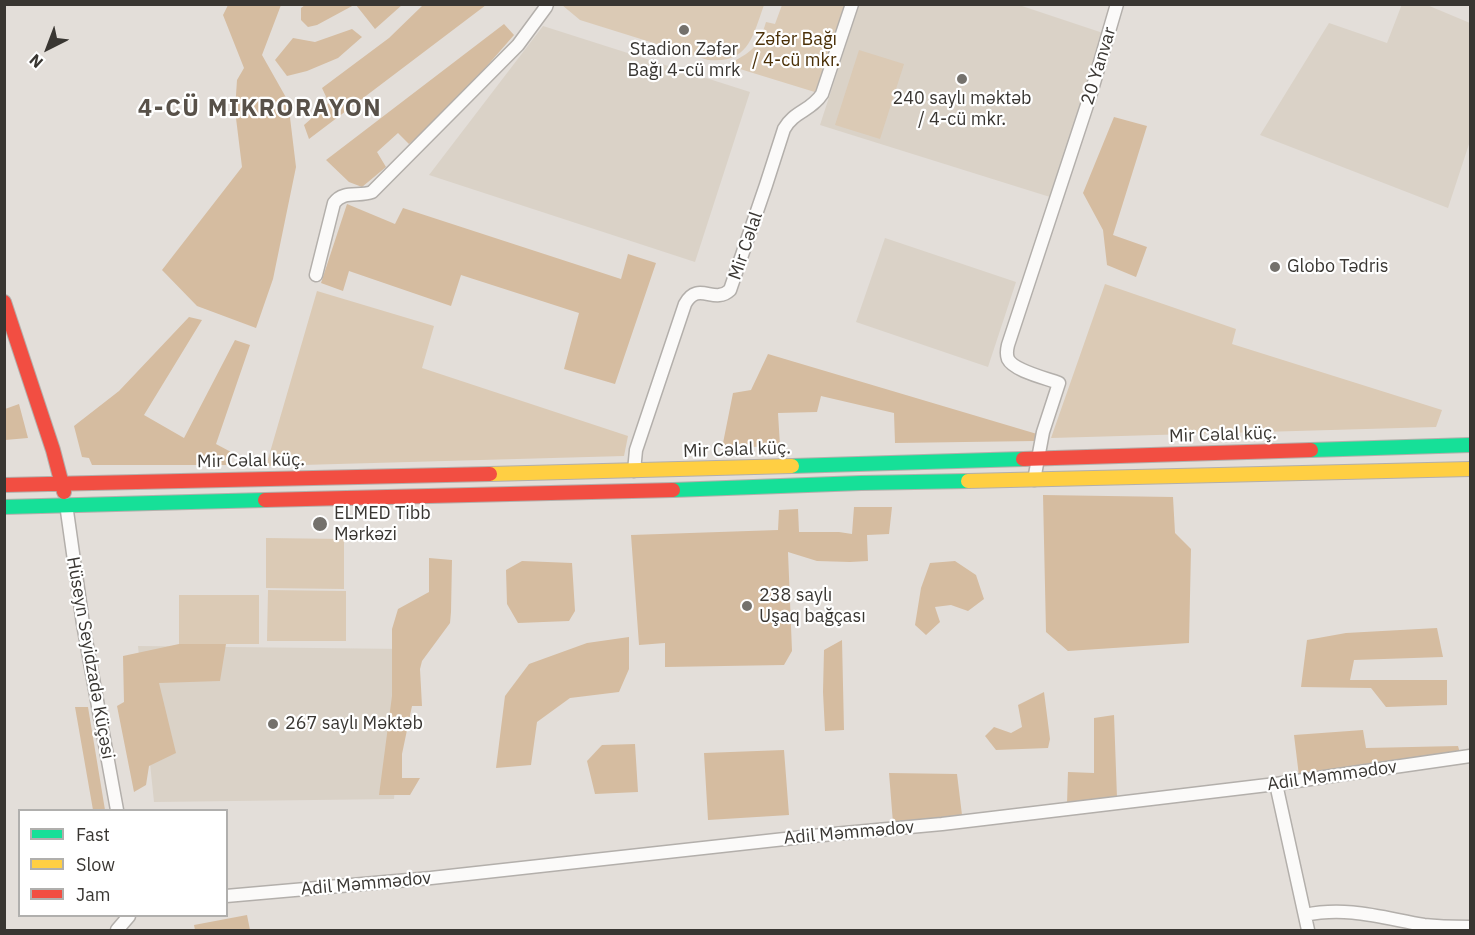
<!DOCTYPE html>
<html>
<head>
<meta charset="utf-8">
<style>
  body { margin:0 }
  #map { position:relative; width:1475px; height:935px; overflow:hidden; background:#e3ded9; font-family:"IBM Plex Sans",sans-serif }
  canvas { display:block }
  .frame { position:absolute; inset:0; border:6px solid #393632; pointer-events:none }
  .legend { position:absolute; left:18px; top:809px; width:210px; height:108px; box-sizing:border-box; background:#fff; border:2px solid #b0afad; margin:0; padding:8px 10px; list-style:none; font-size:18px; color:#393632 }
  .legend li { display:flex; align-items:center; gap:12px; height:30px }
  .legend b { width:30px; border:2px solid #b0afad }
  .north { position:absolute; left:18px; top:18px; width:60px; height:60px; -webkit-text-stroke:4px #fff; paint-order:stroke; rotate:222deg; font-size:16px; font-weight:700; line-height:24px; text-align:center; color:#393632 }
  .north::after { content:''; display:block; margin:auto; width:21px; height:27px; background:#393632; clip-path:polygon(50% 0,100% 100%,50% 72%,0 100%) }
</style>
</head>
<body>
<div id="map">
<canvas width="1475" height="935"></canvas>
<div class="frame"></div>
<ul class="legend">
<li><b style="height:8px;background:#16e098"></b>Fast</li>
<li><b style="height:8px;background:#ffcf43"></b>Slow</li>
<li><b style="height:8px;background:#f24e42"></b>Jam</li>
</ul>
<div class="north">N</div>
</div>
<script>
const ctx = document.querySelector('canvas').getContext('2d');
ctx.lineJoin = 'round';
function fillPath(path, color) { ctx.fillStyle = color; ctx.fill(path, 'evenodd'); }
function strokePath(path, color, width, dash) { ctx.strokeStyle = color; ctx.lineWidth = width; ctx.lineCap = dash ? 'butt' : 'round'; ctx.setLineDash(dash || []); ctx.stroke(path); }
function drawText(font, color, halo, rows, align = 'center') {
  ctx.font = font + ' "IBM Plex Sans",sans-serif'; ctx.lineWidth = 4.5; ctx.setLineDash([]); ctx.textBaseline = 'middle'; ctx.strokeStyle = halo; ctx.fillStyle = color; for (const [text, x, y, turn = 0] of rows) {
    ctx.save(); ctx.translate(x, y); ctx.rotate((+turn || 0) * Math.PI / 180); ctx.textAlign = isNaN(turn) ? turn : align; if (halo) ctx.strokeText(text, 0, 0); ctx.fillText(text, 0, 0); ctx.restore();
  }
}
fillPath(new Path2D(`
  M1402,4l25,1 43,18v118l-22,67 -188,-73 69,-112 58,20z
  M859,5h160l84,28 -53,164 -230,-72z
  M543,26l207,66 -55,170 -266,-87z
  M885,238l131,44 -28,85 -132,-45z
  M138,646l268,3 -12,150 -240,3z`), '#dad2c7');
fillPath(new Path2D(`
  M562,5h-1h203c-11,30 -15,59 -56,55l-128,-40z
  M782,5h65l-29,88 -91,-28c24,-13 31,-16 39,-43l9,2z
  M859,50l45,14 -24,75 -45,-14z
  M1105,284l131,45 -4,15 210,66 -6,17 -385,11z
  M317,291l117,35 -12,42 206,68 -4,20 -358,10z
  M266,538l78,1v50l-78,-1z
  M268,590l78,1v50h-79z
  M179,595h80v49h-80z`), '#dbcab5');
fillPath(new Path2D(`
  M228,5h53l-19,50 26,46 8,66 -23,112 -17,49 -59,-22 -35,-36 80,-103 -7,-57 2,-30 7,-12 -21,-53z
  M305,5v-1l49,1 -37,20 -9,2 -7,-7v-12z
  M356,5h46l-27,24z
  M423,5h63l-177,134 -5,-14 25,-22 -7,-15 67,-50z
  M504,24l10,11 -61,70 -44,39 -11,-11 -21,19 9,15 -24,20 -13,-5 -23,-22z
  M352,29l10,8 -24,21 -31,13 -20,5 -12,-16 18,-22 22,4z
  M1114,117l33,9 -34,109 34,12 -11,30 -29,-12 -4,-35 -20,-37z
  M347,204l48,20 8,-16 218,71 7,-25 28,9 -41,121 -51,-15 15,-56 -118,-38 -10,31 -102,-35 -6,20 -22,-8z
  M189,317l13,3 -58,95 40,23 51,-98 15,5 -34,99 15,8 -1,13h-138l-3,-7 -7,-1 -8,-31 45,-35z
  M768,354l269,80 -2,7 -140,2 -1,-30 -73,-17 -4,16 -39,1 2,33 -58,2 11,-55 18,-3z
  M19,404l9,34 -23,2v-31z
  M1043,495l130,2 2,36 16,16 -2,94 -121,8 -22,-19z
  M854,507h38l-3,27 -22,1 1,26 -18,1 -33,-1 -29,-9 4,99 -8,14 -119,2v-24l-26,2 -8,-110 147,-5 1,-20 19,-1 1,23h40l13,2z
  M429,558l23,2 -1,52 -1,11 -28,38 -2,8 2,37h-10l-10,48v24h18l-10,17h-31l13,-99v-67l6,-20 31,-17z
  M522,561l50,2 3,48 -6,10 -51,2 -11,-19 -1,-34z
  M955,561l21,14 8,24 -16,12 -17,-6 -16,2 5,15 -14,13 -11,-10 6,-37 9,-25z
  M1437,628l6,29 -89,3 -4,20h97v25l-61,2 -15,-19 -70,-1 6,-47 39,-7z
  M629,637v32l-10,23 -49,6 -33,24 -6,43 -35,3 9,-72 24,-32 58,-21z
  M842,640l2,90 -19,1 -2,-39 1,-42z
  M179,644h47l-6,37 -61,2 17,70 -27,13 -3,19 -12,7 -17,-86 7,-4 -1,-46z
  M1044,692l6,47 -2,9 -52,2 -11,-14 9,-9 17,6 11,-6 -4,-22z
  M75,707h13l17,103h-12z
  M1114,715l3,83 -50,6 1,-32 26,1v-55z
  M1363,730l3,18 92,-2 2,7 -161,23 -5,-41z
  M635,744l3,48 -43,2 -8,-33 15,-16z
  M784,750l5,65 -81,5 -4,-67z
  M889,773l68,1 5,41 -69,8z
  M247,915l3,15h-55l-1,-5z`), '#d5bca0');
const street = new Path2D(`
  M316,275l18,-72c9,-13 25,-6 38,-11l146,-147 28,-38 1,-3
  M634,471l2,-21 49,-146c13,-24 29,1 45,-14l36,-105 18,-56c10,-18 27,-18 38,-35l30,-90
  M1034,480l9,-48 16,-49c-13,-5 -45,-12 -51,-24 -2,-5 -1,-10 0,-14l83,-252 26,-89
  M66,504l17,120 34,186
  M1276,784l32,146
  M226,896l205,-18 381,-42 130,-12 334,-40 194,-28
  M1305,915c42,-9 78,3 119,10 16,2 31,2 46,2
  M117,930l12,-14`);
const fast = new Path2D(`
  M1311,450l159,-5
  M792,466l231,-7
  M673,490l188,-7 107,-2
  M4,507l261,-7`);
const slow = new Path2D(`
  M490,474l302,-8
  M968,481l502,-12`);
const jam = new Path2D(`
  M4,302l49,148 11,42
  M1023,459l288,-9
  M4,485l486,-11
  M265,500l408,-10`);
strokePath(street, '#b3afab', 15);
strokePath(fast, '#b3afab', 16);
strokePath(slow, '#b3afab', 16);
strokePath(jam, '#b3afab', 16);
strokePath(street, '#fbfaf9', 12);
strokePath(fast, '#16e098', 14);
strokePath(slow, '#ffcf43', 14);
strokePath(jam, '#f24e42', 14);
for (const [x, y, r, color] of [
  [684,30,6,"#74716c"],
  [962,79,6,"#74716c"],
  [1275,267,6,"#74716c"],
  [320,524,8,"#74716c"],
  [747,606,6,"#74716c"],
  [273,724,6,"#74716c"]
]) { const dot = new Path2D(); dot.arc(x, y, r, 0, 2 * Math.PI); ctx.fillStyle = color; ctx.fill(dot); strokePath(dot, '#fff', 2); }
drawText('18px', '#4b3007', '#fff', [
  ["Zəfər Bağı",796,40],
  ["/ 4-cü mkr.",796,61]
]);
drawText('18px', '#393632', '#fff', [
  ["Stadion Zəfər",684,50,"center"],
  ["Bağı 4-cü mrk",684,71,"center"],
  ["240 saylı məktəb",962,99,"center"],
  ["/ 4-cü mkr.",962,120,"center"],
  ["Globo Tədris",1287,267],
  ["ELMED Tibb",334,514],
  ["Mərkəzi",334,535],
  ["238 saylı",759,596],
  ["Uşaq bağçası",759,617],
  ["267 saylı Məktəb",285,724]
], 'left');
drawText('18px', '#393632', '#fff', [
  ["20 Yanvar",1099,66,-73],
  ["Mir Cəlal",746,246,-71],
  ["Mir Cəlal küç.",1223,435,-2],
  ["Mir Cəlal küç.",737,450,-2],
  ["Mir Cəlal küç.",251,461,-1],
  ["Hüseyn Seyidzadə Küçəsi",90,658,80],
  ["Adil Məmmədov",1332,776,-8],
  ["Adil Məmmədov",849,833,-5],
  ["Adil Məmmədov",366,884,-5]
]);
ctx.letterSpacing = '1.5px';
drawText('bold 24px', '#585149', '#fff', [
  ["4-CÜ MIKRORAYON",260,109]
]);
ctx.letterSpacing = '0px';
</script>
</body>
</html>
